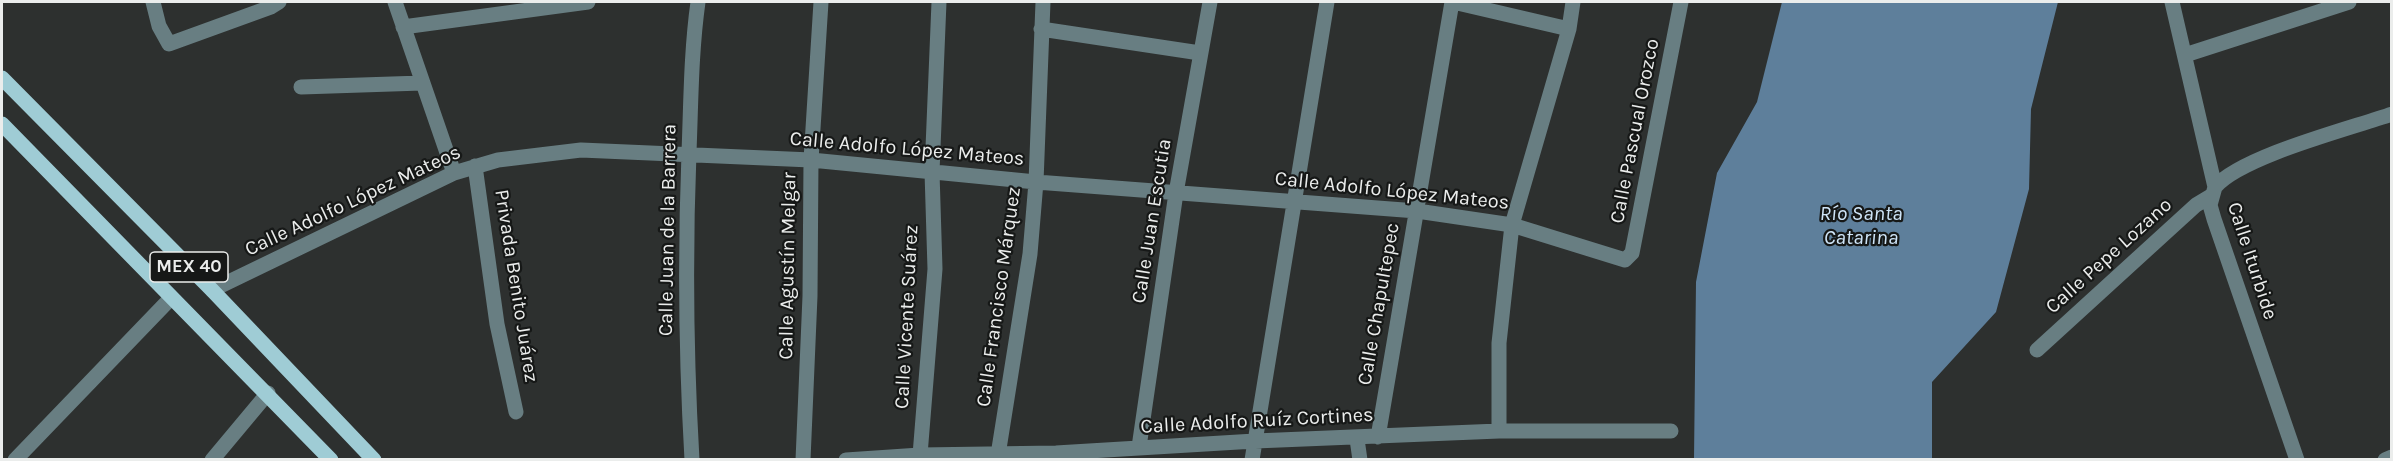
<!DOCTYPE html>
<html>
<head>
<meta charset="utf-8">
<style>
  body { margin:0 }
  #map { position:relative; width:2393px; height:461px; overflow:hidden; background:#2d302f; font-family:Karla,sans-serif }
  canvas { display:block }
  .frame { position:absolute; inset:0; border:3px solid #ebedec; pointer-events:none }
</style>
</head>
<body>
<div id="map">
<canvas width="2393" height="461"></canvas>
<div class="frame"></div>
</div>
<script>
const ctx = document.querySelector('canvas').getContext('2d');
ctx.lineJoin = 'round';
function fillPath(path, color) { ctx.fillStyle = color; ctx.fill(path, 'evenodd'); }
function strokePath(path, color, width, dash) { ctx.strokeStyle = color; ctx.lineWidth = width; ctx.lineCap = dash ? 'butt' : 'round'; ctx.setLineDash(dash || []); ctx.stroke(path); }
function drawText(font, color, halo, rows, align = 'center') {
  ctx.font = font + ' Karla,sans-serif'; ctx.lineWidth = 4.5; ctx.setLineDash([]); ctx.textBaseline = 'middle'; ctx.strokeStyle = halo; ctx.fillStyle = color; for (const [text, x, y, turn = 0] of rows) {
    ctx.save(); ctx.translate(x, y); ctx.rotate((+turn || 0) * Math.PI / 180); ctx.textAlign = isNaN(turn) ? turn : align; if (halo) ctx.strokeText(text, 0, 0); ctx.fillText(text, 0, 0); ctx.restore();
  }
}
fillPath(new Path2D(`
  M1782,2h276l-27,107 -2,80 -33,123 -64,70v77h-238l2,-177 21,-109 40,-71z`), '#5e7f9b');
strokePath(new Path2D(`
  M153,2l6,24 10,18 102,-37 8,-5
  M395,2l59,171
  M1453,2l116,27
  M2172,2l43,185 -5,18 4,14 83,241
  M403,27l185,-25
  M1041,29l159,24
  M2185,55l164,-53
  M301,87l121,-4
  M475,166l22,158 19,88
  M2215,187c27,-31 134,-58 177,-73
  M212,290l242,-117 44,-13 83,-10 230,10 225,22 381,29 95,14 113,35 7,-7 49,-251
  M2037,350l159,-145 15,-9
  M1499,431v-88l13,-118 57,-196 4,-27
  M1378,437l74,-435
  M1357,439l3,21
  M1139,447l37,-254 34,-191
  M920,455l15,-186 -3,-97 7,-170
  M998,455l32,-201 6,-72 7,-180
  M15,460l156,-162
  M212,460l56,-67
  M692,460c-6,-103 -7,-205 -3,-308 2,-50 2,-100 9,-150
  M803,460l7,-164 1,-136 10,-158
  M846,460l74,-5 136,-2 199,-12 244,-10h172
  M1252,460l75,-458
  M2385,460l7,-3`), '#687e82', 15);
strokePath(new Path2D(`
  M2,78l210,212 162,170
  M2,124l329,336`), '#9fccd5', 15);
for (const [x, y, w] of [
  [189,267,78]
]) { const box = new Path2D(); box.roundRect(x - w / 2, y - 15, w, 30, 4.5); ctx.fillStyle = '#161817'; ctx.fill(box); strokePath(box, '#ebedec', 1.5); }
drawText('bold 18px', '#ebedec', null, [
  ["MEX 40",189,267]
]);
drawText('20px', '#ebedec', '#161817', [
  ["Calle Pascual Orozco",1635,131,-79],
  ["Calle Adolfo López Mateos",907,149,5],
  ["Calle Adolfo López Mateos",1392,191,6],
  ["Calle Adolfo López Mateos",353,201,-25],
  ["Calle Juan Escutia",1152,221,-81],
  ["Calle Juan de la Barrera",668,230,-89],
  ["Calle Pepe Lozano",2109,256,-42],
  ["Calle Iturbide",2252,261,72],
  ["Calle Agustín Melgar",788,266,-89],
  ["Privada Benito Juárez",516,286,81],
  ["Calle Francisco Márquez",999,297,-82],
  ["Calle Chapultepec",1379,304,-80],
  ["Calle Vicente Suárez",907,317,-87],
  ["Calle Adolfo Ruíz Cortines",1257,421,-3]
]);
drawText('italic 21px', '#cfe5f8', '#161817', [
  ["Río Santa",1861,214],
  ["Catarina",1861,238]
]);
</script>
</body>
</html>
